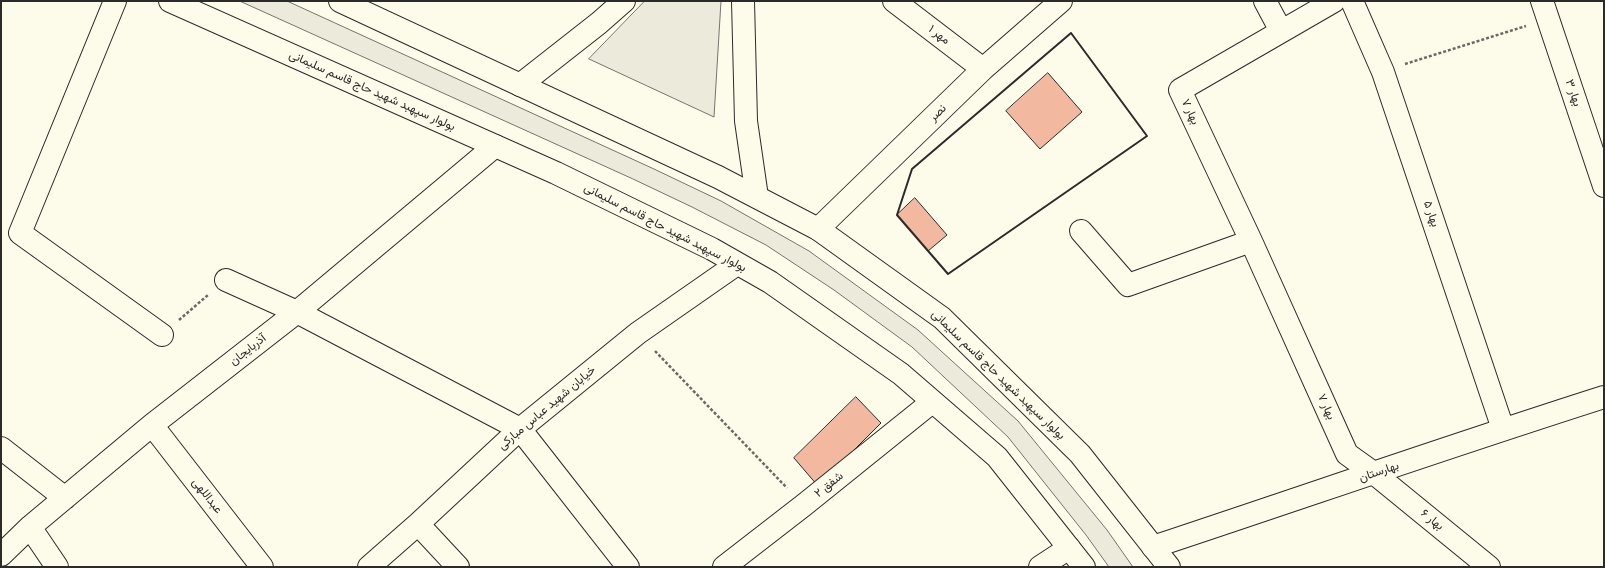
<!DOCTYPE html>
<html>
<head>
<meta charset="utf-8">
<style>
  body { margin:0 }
  #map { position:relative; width:1605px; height:568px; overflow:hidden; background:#fdfbea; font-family:"Times New Roman",serif }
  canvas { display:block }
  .frame { position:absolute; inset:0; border:2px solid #2b2b2b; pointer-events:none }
</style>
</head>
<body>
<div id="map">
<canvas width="1605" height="568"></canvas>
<div class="frame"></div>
</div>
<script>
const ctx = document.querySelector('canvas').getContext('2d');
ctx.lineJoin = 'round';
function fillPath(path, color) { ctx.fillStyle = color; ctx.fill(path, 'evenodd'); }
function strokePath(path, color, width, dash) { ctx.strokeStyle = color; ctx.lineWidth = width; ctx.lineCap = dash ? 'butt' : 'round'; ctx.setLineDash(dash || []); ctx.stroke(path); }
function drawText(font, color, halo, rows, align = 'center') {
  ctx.font = font + ' "Times New Roman",Vazirmatn,serif'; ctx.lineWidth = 3; ctx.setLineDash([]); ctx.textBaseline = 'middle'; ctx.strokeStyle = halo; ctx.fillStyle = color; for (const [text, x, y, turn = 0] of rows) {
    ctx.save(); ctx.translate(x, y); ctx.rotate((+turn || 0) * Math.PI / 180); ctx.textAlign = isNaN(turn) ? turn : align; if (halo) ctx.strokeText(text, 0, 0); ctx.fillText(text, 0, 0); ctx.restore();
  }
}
const green = new Path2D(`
  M240,1h47l367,168 67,32 88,50 109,79 100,91 89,109 26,37h-24l-23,-32 -78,-98 -96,-90 -78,-57 -68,-45 -74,-38 -59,-28z
  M645,1h76l-7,116 -125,-58z`);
fillPath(green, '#ecebdb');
strokePath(green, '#74746e', 1);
const building = new Path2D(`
  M1048,73l34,39 -42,37 -34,-38z
  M915,198l32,37 -19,16 -31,-36z
  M856,397l25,26 -63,63 -24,-28z`);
fillPath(building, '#f2b8a0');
strokePath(building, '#2b2b2b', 1);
const minor = new Path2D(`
  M115,1l-95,232 142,102
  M743,1l3,120 11,76
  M894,1l89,68
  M1265,1l16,30
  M1334,1l-154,89 71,151 96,213 28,20 114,93
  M1352,1l31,71 120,357
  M1542,1l62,185
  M520,85l79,-62 25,-22
  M818,229l165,-160 78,-68
  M1081,231l47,54 123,-44
  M226,280l71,32 223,117 108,138
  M152,425l110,142
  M1,448l64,50
  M418,524l40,43
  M30,527l27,40
  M1153,547c151,-50 300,-102 451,-150
  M1,555l29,-28 122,-102 145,-113 198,-166
  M369,567l49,-43 102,-95 118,-96 99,-69
  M724,567l80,-62 128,-103
  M1040,567l29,-19`);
const major = new Path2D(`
  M170,1l386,172 156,76 58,33 131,92 96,83 87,110
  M340,1l378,176 100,52 124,89 138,136 89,113`);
strokePath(minor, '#2b2b2b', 24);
strokePath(major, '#2b2b2b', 24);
strokePath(new Path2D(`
  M1405,64l121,-38
  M179,320l29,-25
  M655,351l132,137`), '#6a6964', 2.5, [3, 2]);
strokePath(minor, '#fdfbea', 22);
strokePath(major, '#fdfbea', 22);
strokePath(new Path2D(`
  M1071,33l76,103 -199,138 -51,-59 15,-46z`), '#2b2b2b', 2);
drawText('12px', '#2b2b2b', '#fdfbea', [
  ["مهر ۱",939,35,37],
  ["بولوار سپهبد شهید حاج قاسم سلیمانی",372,91,24],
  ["بهار ۳",1573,93,71],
  ["بهار ۷",1190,112,65],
  ["نصر",938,113,-44],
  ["بهار ۵",1431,214,71],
  ["بولوار سپهبد شهید حاج قاسم سلیمانی",665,228,27],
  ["آذربایجان",248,350,-38],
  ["بولوار سپهبد شهید حاج قاسم سلیمانی",998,375,44],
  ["بهار ۷",1326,407,66],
  ["خیابان شهید عباس مبارکی",547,408,-40],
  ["بهارستان",1379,472,-19],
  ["شفق ۲",829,485,-39],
  ["عبداللهی",207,496,52],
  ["بهار ۶",1432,520,39]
]);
</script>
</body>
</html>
